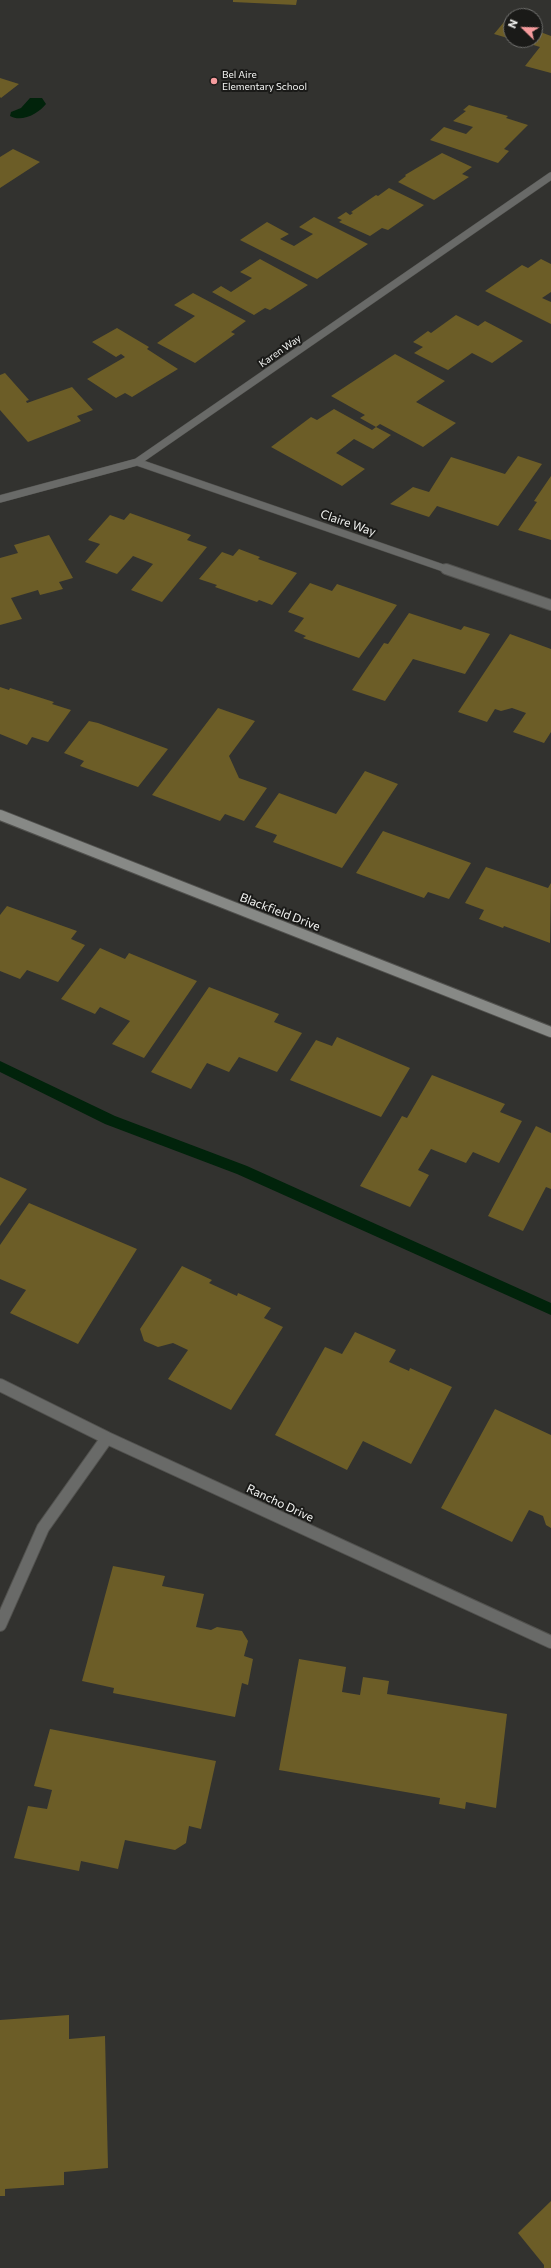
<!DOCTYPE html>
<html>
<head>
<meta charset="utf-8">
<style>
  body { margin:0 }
  #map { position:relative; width:551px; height:2268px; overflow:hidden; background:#32322f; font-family:Commissioner,sans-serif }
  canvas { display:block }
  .north { position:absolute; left:503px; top:8px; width:40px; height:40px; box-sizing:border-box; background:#1a1a18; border:1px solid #71716f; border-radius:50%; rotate:293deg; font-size:11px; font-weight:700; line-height:16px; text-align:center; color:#f3f4f2 }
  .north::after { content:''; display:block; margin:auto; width:14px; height:18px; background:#f59b9d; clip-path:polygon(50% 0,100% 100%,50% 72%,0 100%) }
</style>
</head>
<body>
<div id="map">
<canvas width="551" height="2268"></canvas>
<div class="north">N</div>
</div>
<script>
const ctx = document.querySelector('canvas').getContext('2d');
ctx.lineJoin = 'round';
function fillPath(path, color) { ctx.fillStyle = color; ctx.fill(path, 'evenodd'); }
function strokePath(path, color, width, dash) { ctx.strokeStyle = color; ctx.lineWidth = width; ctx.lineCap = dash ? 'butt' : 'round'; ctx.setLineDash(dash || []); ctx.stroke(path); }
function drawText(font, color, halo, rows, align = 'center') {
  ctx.font = font + ' Commissioner,sans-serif'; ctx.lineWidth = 4; ctx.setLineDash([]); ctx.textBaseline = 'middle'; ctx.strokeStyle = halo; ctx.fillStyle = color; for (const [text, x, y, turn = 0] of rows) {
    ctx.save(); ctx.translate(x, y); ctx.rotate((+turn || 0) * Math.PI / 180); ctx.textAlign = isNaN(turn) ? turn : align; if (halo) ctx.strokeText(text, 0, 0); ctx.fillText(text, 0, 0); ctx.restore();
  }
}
fillPath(new Path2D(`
  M30,98h12l4,6c-7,9 -24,19 -36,12l1,-4 10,-4z`), '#01230b');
fillPath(new Path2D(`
  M0,1061l115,55 132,50 304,137v12l-314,-141 -132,-50 -105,-52z`), '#01230b');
fillPath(new Path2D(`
  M233,0h64l-1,5 -63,-3z
  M504,22l7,2v15l-17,-5z
  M535,30l16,6v37l-26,-7 15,-19 -23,-7h18z
  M0,78l19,6 -18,14 -1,-1z
  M469,105l39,11 -2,2 22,7 -24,24 5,2 -11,12 -68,-23 14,-13 22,7 7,-7 -20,-6 13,-10 -3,-1z
  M13,149l27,13 -40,26v-31z
  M442,153l30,14 -10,7 7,3 -35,23 -36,-18 8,-6 -1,-1z
  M389,188l35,17 -36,25 -6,-2 -12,8 -31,-14 3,-2 -5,-2 9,-6 4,3 3,-2 -2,-1 25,-17 2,1z
  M314,217l54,27 -51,35 -77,-39 27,-18 22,12 -9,5 14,7 19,-12 -14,-7z
  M260,259l48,26 -38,25 -5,-2 -11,7 -42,-23 9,-6 10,6 21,-14 -12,-6z
  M541,259l10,5v28l-9,6 9,4v22l-66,-33 37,-26 6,3z
  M193,293l53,28 -15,11 4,2 -40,29 -38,-20 38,-27 -21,-11z
  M456,315l22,11 7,-5 38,20 -31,22 -20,-10 -24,17 -34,-17 9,-6 -10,-5 15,-11 3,2z
  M117,328l32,19 -2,2 31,20 -46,28 -7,-4 -9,5 -29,-19 38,-22 -4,-3 -5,3 -24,-15z
  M395,354l50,27 -29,21 40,21 -33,24 -43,-23 -4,3 -16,-9 5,-3 -34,-19z
  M5,373l24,27 -3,1 1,2 45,-16 21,23 -16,6 4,5 -53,21 -28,-32v-35z
  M334,409l38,21 4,-3 15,8 -18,14 -19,-10 -18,14 29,16 -23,17 -71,-39 40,-30 6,3z
  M518,456l24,8 -44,62 -61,-20 -8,11 -39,-13 23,-17 16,5 22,-35 54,17z
  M551,476v64l-33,-10 19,-28 -3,-1z
  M130,513l61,22 -4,5 20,7 -45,55 -31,-12 22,-26 -20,-8 -16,18 -32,-12 15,-18 -12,-4 22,-25 14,5z
  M49,535l24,43 -14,4 4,7 -23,6 -2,-5 -27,8 11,21 -22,6v-67l18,-5 -4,-8z
  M239,549l21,8 -2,2 39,14 -25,32 -13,-5 -2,2 -42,-15 2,-2 -18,-6 23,-27 11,4z
  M310,583l22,8 5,-7 60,21 -38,53 -56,-20 3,-2 -12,-5 10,-13 -16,-6z
  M409,613l52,17 3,-4 26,8 -25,40 -52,-15 -28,42 -33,-11 32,-47 4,1z
  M510,634l41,15v83l-7,11 -31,-11 13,-19 -14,-5 -11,3 -6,-2 -8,13 -29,-10z
  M0,687l9,3 1,-2 44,14 -2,2 19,6 -23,32 -16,-5 -5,8 -27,-11z
  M218,708l37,13 -26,35 10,22 28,10 -23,33 -19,-7 -5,7 -68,-26z
  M89,721l9,2 70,26 -30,38 -58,-21 4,-5 -20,-8z
  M365,771l33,13 -56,84 -69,-26 4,-7 -22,-8 24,-34 57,21z
  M383,831l88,32 -22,36 -21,-7 -4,6 -68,-25z
  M486,867l62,21 3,-5 -1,60 -46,-17 -1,2 -24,-9 5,-9 -19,-7z
  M7,906l70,25 -6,8 14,6 -27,37 -31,-12 -7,9 -20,-8v-56z
  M100,948l25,11 4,-6 68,28 -53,77 -32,-14 18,-23 -30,-14 -5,7 -34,-15z
  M209,987l70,27 -5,8 28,11 -25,39 -38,-15 -10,15 -22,-9 -16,26 -40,-17z
  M337,1037l73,31 -29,49 -91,-37 26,-40 16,6z
  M432,1075l73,29 -5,8 22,9 -23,42 -26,-11 -7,11 -35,-14 -13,21 11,5 -19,32 -50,-21 42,-70 5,2z
  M536,1126l15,7v56l-5,-2 -23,44 -35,-15z
  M0,1177l27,12 -27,37z
  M29,1203l108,46 -59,95 -68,-31 16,-23 -26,-11v-34z
  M182,1266l30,14 -3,3 28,13 1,-3 33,15 -7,10 19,9 -52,83 -63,-31 20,-29 -15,-7 -15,4 -14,-6 -4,-12z
  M355,1332l41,18 -7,12 20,9 1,-3 42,19 -41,77 -48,-23 -16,29 -72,-35 50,-88 17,7z
  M495,1409l56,26v93l-5,-3 -3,-9 -14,-6 -17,32 -71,-34z
  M113,1566l52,10 -3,10 42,8 -8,33 15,3 6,-3 25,4 6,10 -4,15 9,3 -5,26 -6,-2 -7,34 -122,-24 1,-5 -32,-7z
  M299,1659l47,8 -4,25 18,3 3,-18 26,4 -2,13 120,20 -11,94 -30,-6 -1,7 -26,-5 1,-6 -161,-28z
  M50,1729l166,32 -15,68 -12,-3 -3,17 -11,7 -50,-10 -7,29 -37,-8 -2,10 -65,-13 14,-52 19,3 5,-19 -18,-4z
  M69,2015v24l36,-3 3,132 -44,4v13l-59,4v7h-5v-176z
  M551,2201v67h-7v-3l-26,-32z`), '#6c5d27');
const streetFar2 = new Path2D(`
  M137,462l312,108
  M0,499l137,-37 414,-286`);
const streetFar1 = new Path2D(`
  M446,569l105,36`);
const street = new Path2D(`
  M0,1385l107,53 444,204
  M0,1625l43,-97 64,-90`);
const secondary = new Path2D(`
  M0,815l551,217`);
strokePath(streetFar2, '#51514e', 8);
strokePath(streetFar1, '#51514e', 12);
strokePath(street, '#51514e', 14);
strokePath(secondary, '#51514e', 12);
strokePath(streetFar2, '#696a68', 7);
strokePath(streetFar1, '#696a68', 10);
strokePath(street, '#696a68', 12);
strokePath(secondary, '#878986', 10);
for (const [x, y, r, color] of [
  [214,81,4,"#f59b9d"]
]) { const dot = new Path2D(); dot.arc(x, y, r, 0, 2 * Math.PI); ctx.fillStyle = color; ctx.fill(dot); strokePath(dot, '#1a1a18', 1.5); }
drawText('10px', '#f3f4f2', '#1a1a18', [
  ["Bel Aire",222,75],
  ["Elementary School",222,87]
], 'left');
drawText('10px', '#f3f4f2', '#1a1a18', [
  ["Karen Way",280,351,-35]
]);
drawText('12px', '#f3f4f2', '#1a1a18', [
  ["Claire Way",348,523,19],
  ["Blackfield Drive",280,912,21],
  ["Rancho Drive",280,1503,25]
]);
</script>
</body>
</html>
